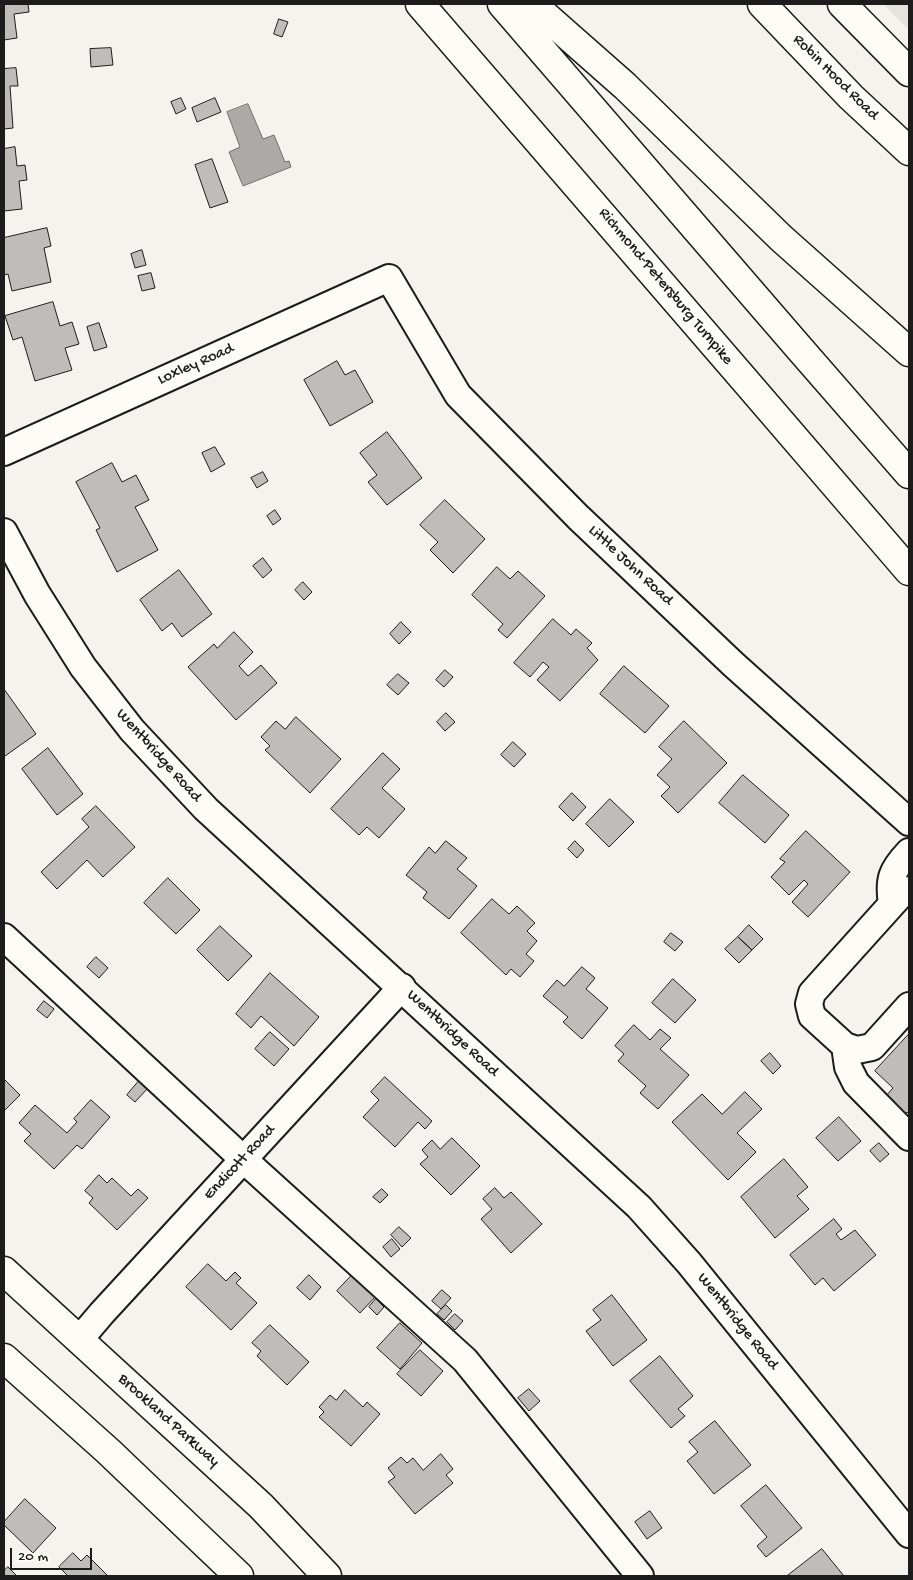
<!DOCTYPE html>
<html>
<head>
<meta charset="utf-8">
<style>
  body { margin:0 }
  #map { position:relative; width:913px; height:1580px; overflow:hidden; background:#f4f3ee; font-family:"Gochi Hand",sans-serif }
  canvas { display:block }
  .frame { position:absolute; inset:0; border:5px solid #1c1c1c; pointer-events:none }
  .scale { position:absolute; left:10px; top:1548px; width:82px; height:22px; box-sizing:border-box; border:2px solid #1c1c1c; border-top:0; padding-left:6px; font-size:15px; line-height:18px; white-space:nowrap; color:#1c1c1c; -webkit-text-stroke:4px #fdfcf7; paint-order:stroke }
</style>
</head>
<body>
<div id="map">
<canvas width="913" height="1580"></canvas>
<div class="frame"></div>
<div class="scale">20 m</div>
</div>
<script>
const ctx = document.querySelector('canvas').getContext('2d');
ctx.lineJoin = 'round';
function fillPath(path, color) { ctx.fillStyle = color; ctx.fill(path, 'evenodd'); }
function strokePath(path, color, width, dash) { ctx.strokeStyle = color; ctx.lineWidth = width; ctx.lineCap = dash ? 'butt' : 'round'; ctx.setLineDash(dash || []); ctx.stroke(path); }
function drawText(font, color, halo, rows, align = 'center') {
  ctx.font = font + ' "Gochi Hand",sans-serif'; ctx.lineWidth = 4.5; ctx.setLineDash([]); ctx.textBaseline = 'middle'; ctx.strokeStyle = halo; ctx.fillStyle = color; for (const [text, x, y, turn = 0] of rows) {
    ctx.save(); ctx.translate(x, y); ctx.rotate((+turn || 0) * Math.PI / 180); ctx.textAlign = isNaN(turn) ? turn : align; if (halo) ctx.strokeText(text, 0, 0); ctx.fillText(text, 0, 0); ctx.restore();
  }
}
fillPath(new Path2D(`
  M883,4h26v26z`), '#e4e3de');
const water = new Path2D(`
  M248,104l15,35 11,-4 11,27 4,-1 2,6 -48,19 -14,-34 11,-5 -13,-35z`);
fillPath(water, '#abaaa6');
strokePath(water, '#72716f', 1);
const building = new Path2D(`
  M4,4h24l1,8 -15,2 3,24 -13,2z
  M279,19l9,3 -6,15 -8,-3z
  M111,48l2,17 -22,2 -1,-18z
  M16,68l2,18h-8l3,42 -9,1v-60z
  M181,98l5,11 -10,5 -5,-12z
  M215,98l6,14 -24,10 -5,-14z
  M15,147l2,19 8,-1 2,15 -8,1 3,28 -18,2v-62z
  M212,159l16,43 -18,6 -15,-43z
  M47,228l4,18 -7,2 7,34 -39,9 -4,-17 -4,1v-37z
  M142,250l4,15 -11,3 -4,-14z
  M151,273l4,15 -13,3 -4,-15z
  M53,302l7,24 12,-4 7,22 -14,4 7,22 -37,11 -13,-44 -9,3 -8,-24z
  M99,323l8,24 -13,4 -7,-24z
  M337,361l8,14 10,-5 18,32 -43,24 -26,-46z
  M387,432l35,46 -35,27 -19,-23 9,-7 -17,-22z
  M215,447l10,17 -14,8 -9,-19z
  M112,463l10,19 14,-7 13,25 -14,7 23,43 -41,22 -21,-42 4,-2 -24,-46z
  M263,472l5,9 -11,7 -6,-10z
  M445,500l40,39 -32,34 -23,-23 8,-8 -18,-17z
  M275,510l6,9 -8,6 -6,-9z
  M263,558l9,12 -9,8 -10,-12z
  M497,567l13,12 8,-8 27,25 -38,42 -9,-8 5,-6 -31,-29z
  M179,570l33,44 -30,23 -10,-14 -10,8 -22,-31z
  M303,582l9,10 -8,8 -9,-10z
  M553,619l18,16 5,-6 16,14 -5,5 11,12 -38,41 -23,-21 12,-13 -6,-5 -13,15 -16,-14z
  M401,622l10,10 -12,12 -9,-10z
  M234,632l19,20 -14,14 9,10 13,-11 16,18 -41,37 -48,-53 26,-23 3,4z
  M624,666l45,40 -24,27 -45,-39z
  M445,670l8,7 -9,10 -8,-7z
  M398,674l11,9 -11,12 -11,-10z
  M4,689l32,45 -31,22 -1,-2z
  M446,713l9,9 -10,9 -8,-9z
  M296,717l45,42 -31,34 -45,-43 5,-4 -9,-9 15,-16 9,8z
  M684,721l43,42 -49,50 -17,-17 9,-9 -13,-12 15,-16 -13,-12z
  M513,742l13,12 -12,13 -13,-12z
  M48,748l35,46 -26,21 -35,-46z
  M383,753l17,16 -18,19 23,21 -26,29 -12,-11 -8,8 -28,-26z
  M743,775l46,40 -24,28 -46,-40z
  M572,793l14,14 -13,14 -14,-14z
  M610,799l24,23 -25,25 -23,-23z
  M96,806l39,41 -32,30 -16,-17 -30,29 -16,-17 48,-45 -7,-8z
  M806,831l44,41 -42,45 -16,-15 16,-18 -4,-4 -15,15 -18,-18 14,-15 -5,-3z
  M446,841l21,17 -10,11 20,17 -28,33 -26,-21 4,-6 -21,-17 23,-28 6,6z
  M575,841l9,9 -7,8 -9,-9z
  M168,878l32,32 -24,24 -32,-31z
  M492,899l17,15 8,-8 18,17 -8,8 10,10 -11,13 8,7 -14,16 -9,-8 -5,6 -45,-42z
  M749,925l14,14 -11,11 -14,-13z
  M220,926l32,30 -24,25 -31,-31z
  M671,933l12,9 -8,9 -11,-9z
  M738,937l14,13 -13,13 -14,-14z
  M96,957l12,11 -9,10 -12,-11z
  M582,967l13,11 -9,11 22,19 -26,31 -19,-17 5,-5 -25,-21 14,-16 7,6z
  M270,973l49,44 -25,29 -33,-30 -10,12 -15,-14z
  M673,979l23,21 -21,23 -23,-20z
  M44,1001l10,8 -7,9 -10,-8z
  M634,1025l16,15 10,-11 11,9 -11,11 29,26 -31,34 -18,-16 6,-7 -28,-25 6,-7 -9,-8z
  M270,1032l19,17 -15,17 -19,-17z
  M909,1034v80l-2,-2 -3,4 -19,-19 8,-9 -18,-17z
  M770,1053l11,13 -8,8 -12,-13z
  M385,1077l47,44 -7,8 -7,-7 -23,25 -32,-30 16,-17 -8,-8z
  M4,1079l16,16 -16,16z
  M139,1081l9,7 -13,14 -8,-7z
  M745,1092l17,17 -25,24 19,19 -28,28 -56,-58 30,-28 20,20z
  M91,1100l19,17 -28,32 -5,-4 -23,24 -30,-28 7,-7 -12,-11 16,-18 32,28 10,-11 -3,-3z
  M839,1117l22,24 -23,20 -22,-23z
  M452,1138l28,28 -29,29 -31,-31 8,-7 -6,-7 10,-10 8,9z
  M879,1143l10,11 -9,8 -10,-11z
  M784,1159l24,28 -11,9 12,13 -34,29 -34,-41z
  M99,1175l8,8 5,-5 19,18 7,-7 10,9 -31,32 -28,-27 4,-5 -8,-7z
  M495,1188l9,10 7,-6 31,32 -31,29 -30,-34 11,-10 -9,-10z
  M382,1189l6,6 -8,8 -7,-6z
  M834,1219l8,10 -6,5 5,6 14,-10 21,25 -42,36 -11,-13 -8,7 -25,-30z
  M399,1227l12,11 -9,9 -11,-12z
  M392,1239l8,10 -9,8 -8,-10z
  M208,1264l18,17 9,-9 6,6 -5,5 21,20 -26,27 -45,-43z
  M355,1272l23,22 -18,19 -23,-22z
  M309,1275l12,12 -11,13 -13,-12z
  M442,1290l9,8 -10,11 -9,-8z
  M612,1295l35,45 -34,26 -27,-35 15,-11 -8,-10z
  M376,1299l8,8 -7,8 -8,-8z
  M446,1305l6,6 -8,9 -7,-6z
  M455,1314l8,7 -8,9 -8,-8z
  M400,1323l22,20 -22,26 -23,-21z
  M270,1325l39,37 -22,23 -30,-29 4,-5 -9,-8z
  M420,1350l23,21 -22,25 -24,-22z
  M660,1356l33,40 -15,13 7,7 -14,12 -41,-47z
  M529,1389l11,12 -11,10 -11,-13z
  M345,1390l18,17 4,-5 13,12 -29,32 -32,-29 5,-5 -5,-5 11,-12 6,5z
  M715,1421l36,44 -37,29 -27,-33 11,-9 -9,-10z
  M441,1454l12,15 -7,6 7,8 -38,31 -27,-32 7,-5 -7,-9 13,-11 6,6 6,-5 10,12z
  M766,1485l36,43 -36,29 -9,-11 10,-9 -26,-31z
  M25,1499l31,29 -23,25 -29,-28v-3z
  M650,1511l12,17 -15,11 -12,-17z
  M822,1549l22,27h-57z
  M73,1553l8,8 6,-6 21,21h-40l-9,-9z
  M8,1567l9,9h-13v-5z`);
fillPath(building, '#bebdba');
strokePath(building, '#1c1c1c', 1);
const minor = new Path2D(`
  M4,452l385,-174 69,117 120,122 155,147 176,158
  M4,532l33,62 46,73 49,63 74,79 433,398 50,56 220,271
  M909,890l-6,2 -91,101 -3,11 3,12 33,30 12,4 15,-3 37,-41
  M892,904c-4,-25 0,-34 17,-52
  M4,937l239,222 222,201 175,216
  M845,1046l3,21 8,16 53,54
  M79,1340l23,-27 300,-326`);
const major = new Path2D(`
  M762,4l89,93 58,54
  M842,4l67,68
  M4,1271l257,235 66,70
  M4,1358l104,93 131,125`);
const highway = new Path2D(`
  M420,4c164,188 326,378 489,567
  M502,4l298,345 109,125
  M532,4l93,82 156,152 128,114`);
strokePath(minor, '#1c1c1c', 30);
strokePath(major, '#1c1c1c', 31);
strokePath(highway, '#1c1c1c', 31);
strokePath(minor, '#fdfcf7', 26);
strokePath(major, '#fdfcf7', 28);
strokePath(highway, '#fdfcf7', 28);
drawText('16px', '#1c1c1c', '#fdfcf7', [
  ["Robin Hood Road",835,78,45],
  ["Richmond-Petersburg Turnpike",665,287,50],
  ["Loxley Road",196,365,-24],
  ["Little John Road",630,566,43],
  ["Wentbridge Road",158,756,48],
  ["Wentbridge Road",452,1034,43],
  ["Endicott Road",240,1163,-47],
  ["Wentbridge Road",737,1322,51],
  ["Brookland Parkway",168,1421,42]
]);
</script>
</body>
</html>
